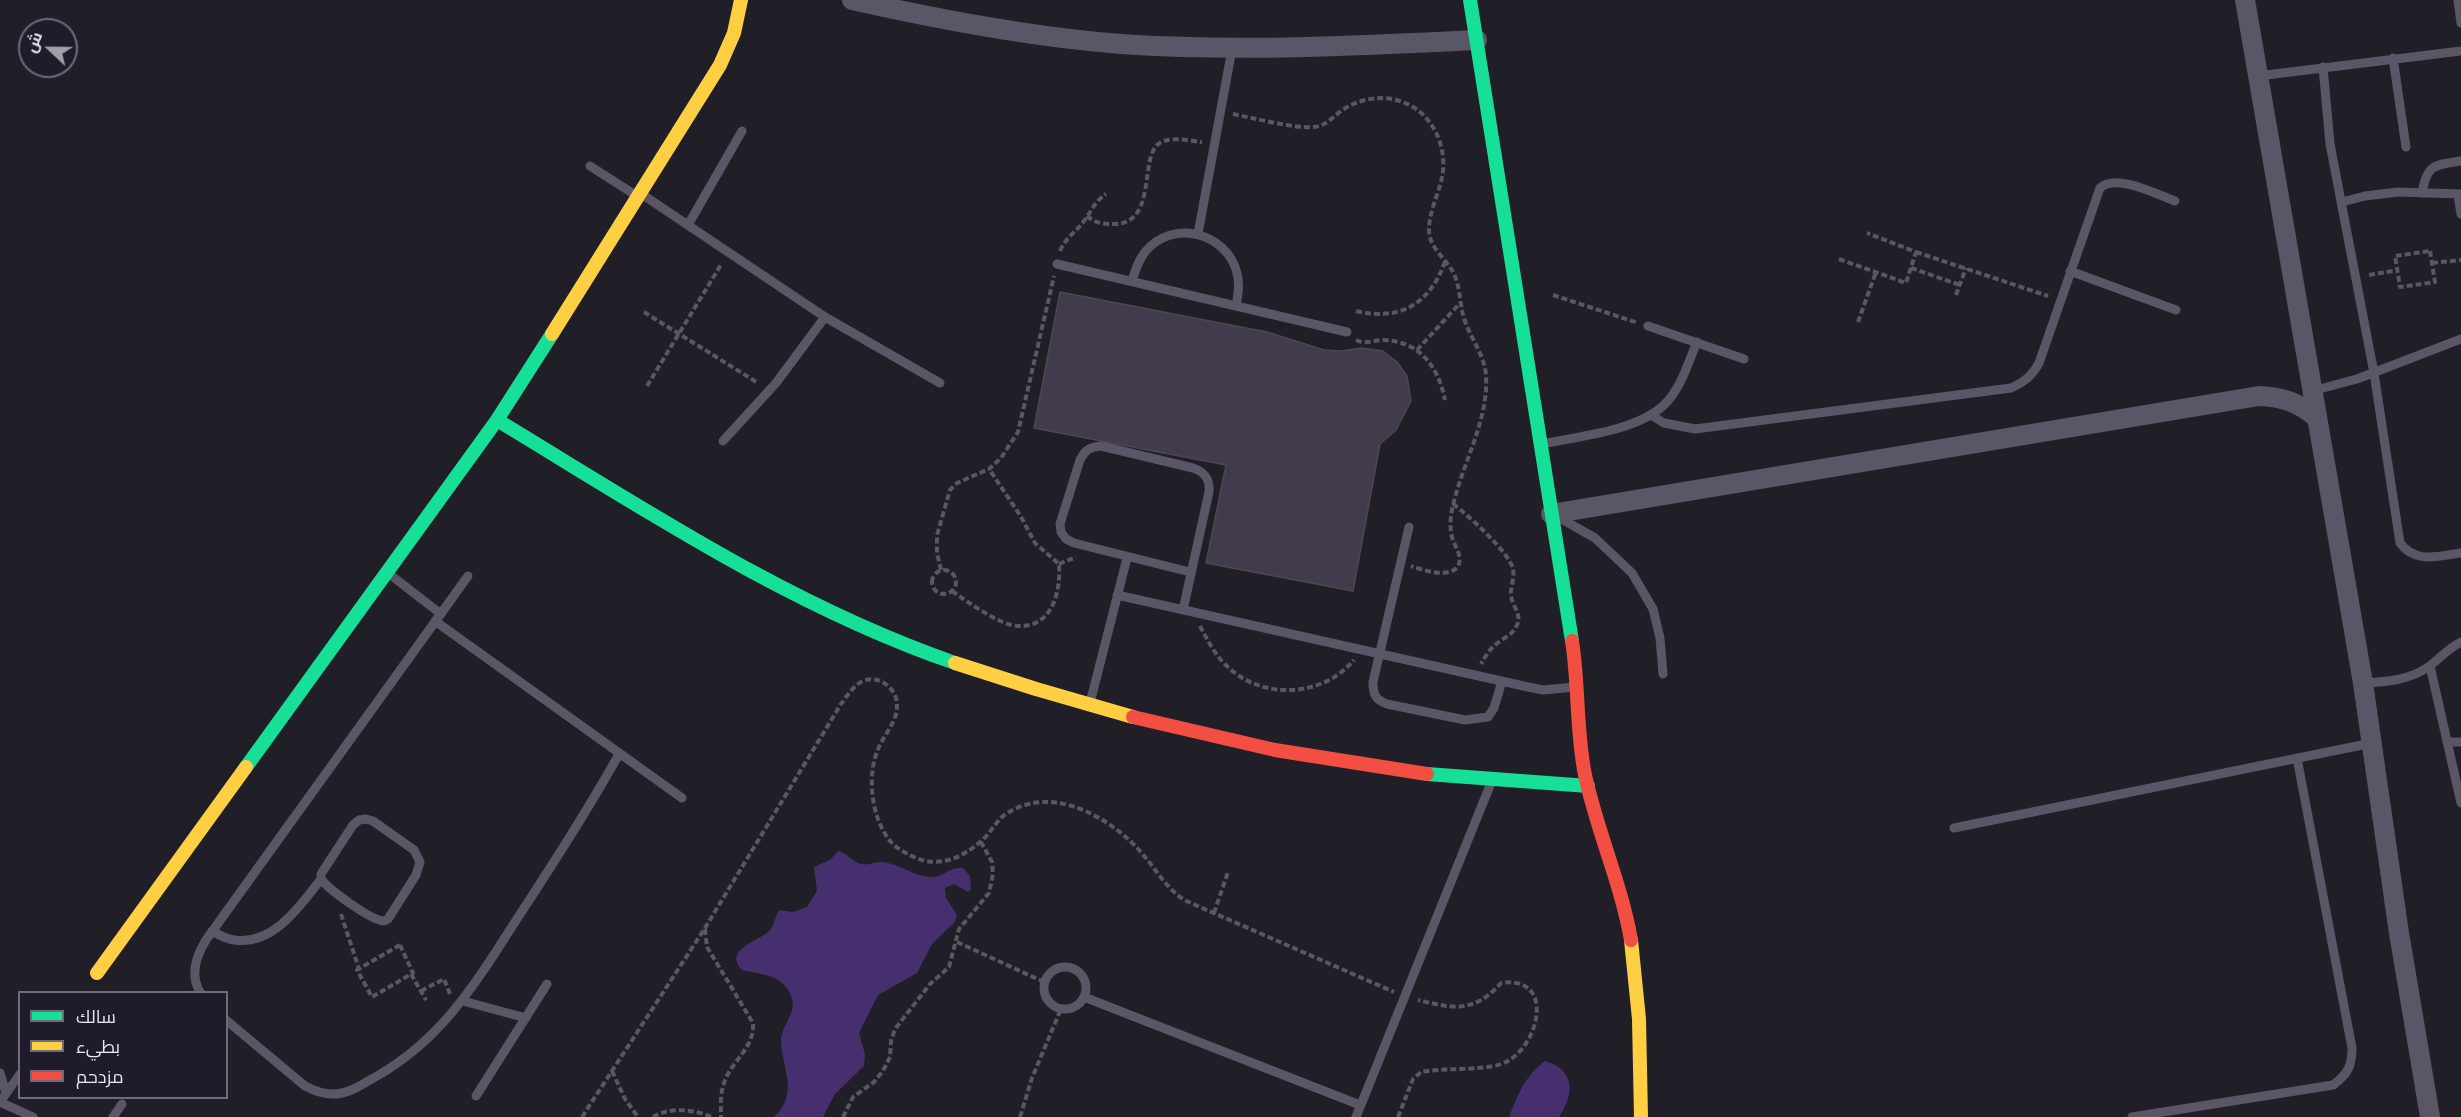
<!DOCTYPE html>
<html>
<head>
<meta charset="utf-8">
<style>
  body { margin:0 }
  #map { position:relative; width:2461px; height:1117px; overflow:hidden; background:#201e26; font-family:"Archivo Narrow",Cairo,sans-serif }
  canvas { display:block }
  .legend { position:absolute; left:18px; top:991px; width:210px; height:108px; box-sizing:border-box; background:#1f1b2a; border:2px solid #6f6c79; margin:0; padding:8px 10px; list-style:none; font-size:18px; color:#e8e5f0 }
  .legend li { display:flex; align-items:center; gap:12px; height:30px }
  .legend b { width:30px; border:2px solid #6f6c79 }
  .north { position:absolute; left:18px; top:18px; width:60px; height:60px; box-sizing:border-box; background:#1f1b2a; border:2px solid #6f6c79; border-radius:50%; rotate:292deg; font-size:16px; font-weight:700; line-height:24px; text-align:center; color:#e8e5f0 }
  .north::after { content:''; display:block; margin:auto; width:21px; height:27px; background:#a29fa9; clip-path:polygon(50% 0,100% 100%,50% 72%,0 100%) }
</style>
</head>
<body>
<div id="map">
<canvas width="2461" height="1117"></canvas>
<ul class="legend">
<li><b style="height:8px;background:#16e098"></b>سالك</li>
<li><b style="height:8px;background:#ffcf43"></b>بطيء</li>
<li><b style="height:8px;background:#f24e42"></b>مزدحم</li>
</ul>
<div class="north">ش</div>
</div>
<script>
const ctx = document.querySelector('canvas').getContext('2d');
ctx.lineJoin = 'round';
function fillPath(path, color) { ctx.fillStyle = color; ctx.fill(path, 'evenodd'); }
function strokePath(path, color, width, dash) { ctx.strokeStyle = color; ctx.lineWidth = width; ctx.lineCap = dash ? 'butt' : 'round'; ctx.setLineDash(dash || []); ctx.stroke(path); }
fillPath(new Path2D(`
  M838,851c8,1 14,11 23,13 8,2 15,-3 23,-2 16,3 29,13 45,15 13,2 20,-11 34,-9l7,8 1,13 -3,3 -14,-8 -9,4 1,10 11,17 -2,7 -23,22 -15,29 -39,22 -19,38 6,21 -1,12 -29,28 -12,23h-49c25,-23 9,-47 7,-74 -1,-22 24,-32 4,-57 -11,-13 -28,-12 -43,-16 -19,-20 16,-29 26,-38 6,-5 7,-16 11,-22l14,2 14,-5 10,-16 -3,-24 16,-7z
  M1545,1061c30,8 30,33 14,56h-50c9,-23 16,-41 36,-56z`), '#462f6e');
const building = new Path2D(`
  M1060,292l207,40 57,18 18,1 19,-3 22,3 14,11 10,14 4,25 -15,29 -16,14 -27,147 -147,-28 20,-98 -192,-37z`);
fillPath(building, '#423b4b');
strokePath(building, '#4a4950', 1.5);
strokePath(new Path2D(`
  M1233,114c20,4 63,15 81,13 13,-1 19,-11 30,-18 22,-14 51,-15 72,0 23,16 32,47 25,73 -4,15 -12,31 -12,48 0,17 16,28 24,42 8,15 6,33 12,49 6,18 19,33 21,54 3,47 -25,90 -34,135 -2,9 -2,18 0,27 3,11 11,18 6,30 -12,11 -32,4 -47,-1
  M1087,216c8,7 16,8 26,8 46,1 25,-69 47,-81 11,-7 31,-2 42,-1
  M1060,251c6,-14 16,-19 24,-30 8,-10 10,-19 22,-27
  M2430,251l5,31 -35,5 -5,-31z
  M1916,252l132,44
  M1839,259l67,24 10,-31 -49,-19
  M2432,263l29,-3
  M1911,268l49,17
  M2369,275l29,-5
  M1553,295l85,28
  M1956,295l10,-27
  M1356,311c44,10 73,-6 89,-49
  M644,312l114,71
  M1858,322l18,-50
  M1356,340c10,5 18,0 28,0 36,2 54,26 61,60
  M1417,350l44,-48
  M647,386l75,-123
  M1453,504c15,11 56,48 60,65 2,9 -3,18 -2,27 2,12 12,19 5,31 -4,8 -14,12 -21,18 -6,5 -10,12 -14,19
  M1059,564l17,-7
  M941,570l-4,-17v-18l13,-45 7,-7 32,-14 12,-11 17,-26 36,-156
  M932 582a12 12 0 1 1 24 0a12 12 0 1 1-24 0Z
  M952,591c16,11 47,34 66,35 35,2 43,-36 41,-62l-24,-21 -15,-28 -31,-46
  M1200,626c8,15 16,31 29,42 35,32 94,29 125,-8
  M1214,913l14,-41
  M341,914l18,55
  M705,929l2,18 46,76c2,25 -22,38 -29,60 -4,11 -3,23 -3,34
  M957,942l87,40
  M400,945l13,28 -41,24 -15,-27z
  M411,974l15,26
  M421,991l23,-12 6,15
  M612,1071l13,28 13,18
  M582,1117l123,-189 136,-224c6,-8 13,-19 22,-23 17,-7 35,9 34,25 0,16 -12,27 -18,41 -13,27 -8,72 12,95 6,7 15,11 23,15 23,11 47,2 66,-15 8,-6 14,-17 21,-24 11,-10 31,-17 46,-16 33,0 70,24 91,47 17,18 25,36 46,51l210,92
  M653,1117c18,-11 42,-7 59,0
  M843,1117l10,-20 21,-15 9,-11 7,-14 1,-16 4,-12 35,-45 19,-17 10,-38 30,-36 4,-19 -1,-12 -11,-20
  M1020,1117l12,-39 29,-69
  M1398,1117l15,-38 8,-7c24,-5 68,0 87,-11 33,-19 46,-86 -7,-78 -27,30 -47,26 -83,17`), '#5b5762', 4, [6, 3]);
strokePath(new Path2D(`
  M2458,0l3,23
  M2393,58l13,89
  M2323,67l7,77 44,229 26,170c16,21 38,13 61,10
  M2258,76l203,-25
  M590,166l47,30
  M2422,193c5,-29 12,-28 39,-32
  M643,195l182,122 115,66
  M2458,195l3,19
  M2342,202l23,-6 33,-4 63,2
  M688,225l54,-94
  M1198,234l34,-185
  M1057,264l290,68
  M2070,271l106,39
  M1132,281c3,-10 6,-20 13,-29 28,-34 82,-19 92,21 3,11 1,22 -1,33
  M1648,326l96,33
  M2312,391l45,-12 104,-40
  M1651,415l13,8 31,6 316,-41c13,-6 21,-12 28,-25l61,-175c16,-15 56,6 75,13
  M723,441l53,-58 49,-66
  M1542,444c37,-8 96,-13 123,-40 16,-16 23,-41 32,-62
  M1558,517l37,21 37,35 21,36 7,29 3,36
  M1409,527l-36,155c0,13 3,18 14,22l78,16 23,-3 6,-9 8,-27
  M388,573l53,41
  M1117,595l411,92 15,3 32,-3
  M1183,610l26,-118c1,-13 -4,-20 -16,-24l-92,-22c-11,1 -16,4 -21,14l-20,64 1,8 5,7 8,4 116,29
  M435,621l247,177
  M2430,666l31,137
  M2363,683c24,-1 48,-3 68,-18 10,-8 18,-17 30,-23
  M1090,703l37,-145
  M2447,742h14
  M366,819l7,2 41,29 6,12 -4,13 -28,44 -4,2c-12,0 -55,-31 -63,-42v-5l32,-49 6,-5z
  M1954,828l418,-85
  M212,931c7,4 14,8 22,9 39,6 66,-34 87,-61
  M1044 988a21 21 0 1 1 42 0a21 21 0 1 1-42 0Z
  M200,992c-10,-17 -4,-36 6,-52l262,-364
  M1084,997l276,108
  M463,1001l63,17
  M226,1020l79,66c30,16 45,6 72,-10 73,-42 106,-106 151,-174 32,-49 63,-97 91,-148
  M0,1073l6,20
  M476,1096l71,-112
  M0,1102l33,15
  M0,1102l20,-28
  M113,1117l9,-13
  M1356,1117l135,-334
  M2132,1117l201,-32c15,-11 19,-19 19,-37l-55,-290`), '#5b5665', 9);
strokePath(new Path2D(`
  M852,0c89,20 178,37 269,44 119,8 237,2 356,-4
  M2245,0l118,683 36,250 31,184
  M1551,514l708,-118c24,1 39,6 58,22`), '#5b5665', 20);
strokePath(new Path2D(`
  M1470,0l102,641
  M497,420c149,90 293,186 458,243
  M246,767l251,-347 55,-86
  M1427,774l161,12`), '#16e098', 14);
strokePath(new Path2D(`
  M552,334l168,-269 14,-32 7,-33
  M955,663l81,26 97,28
  M1631,940l8,79 2,98
  M97,973l149,-206`), '#ffcf43', 14);
strokePath(new Path2D(`
  M1572,641c7,44 4,90 13,134 12,56 36,108 46,165
  M1133,717l142,33 152,24`), '#f24e42', 14);
</script>
</body>
</html>
